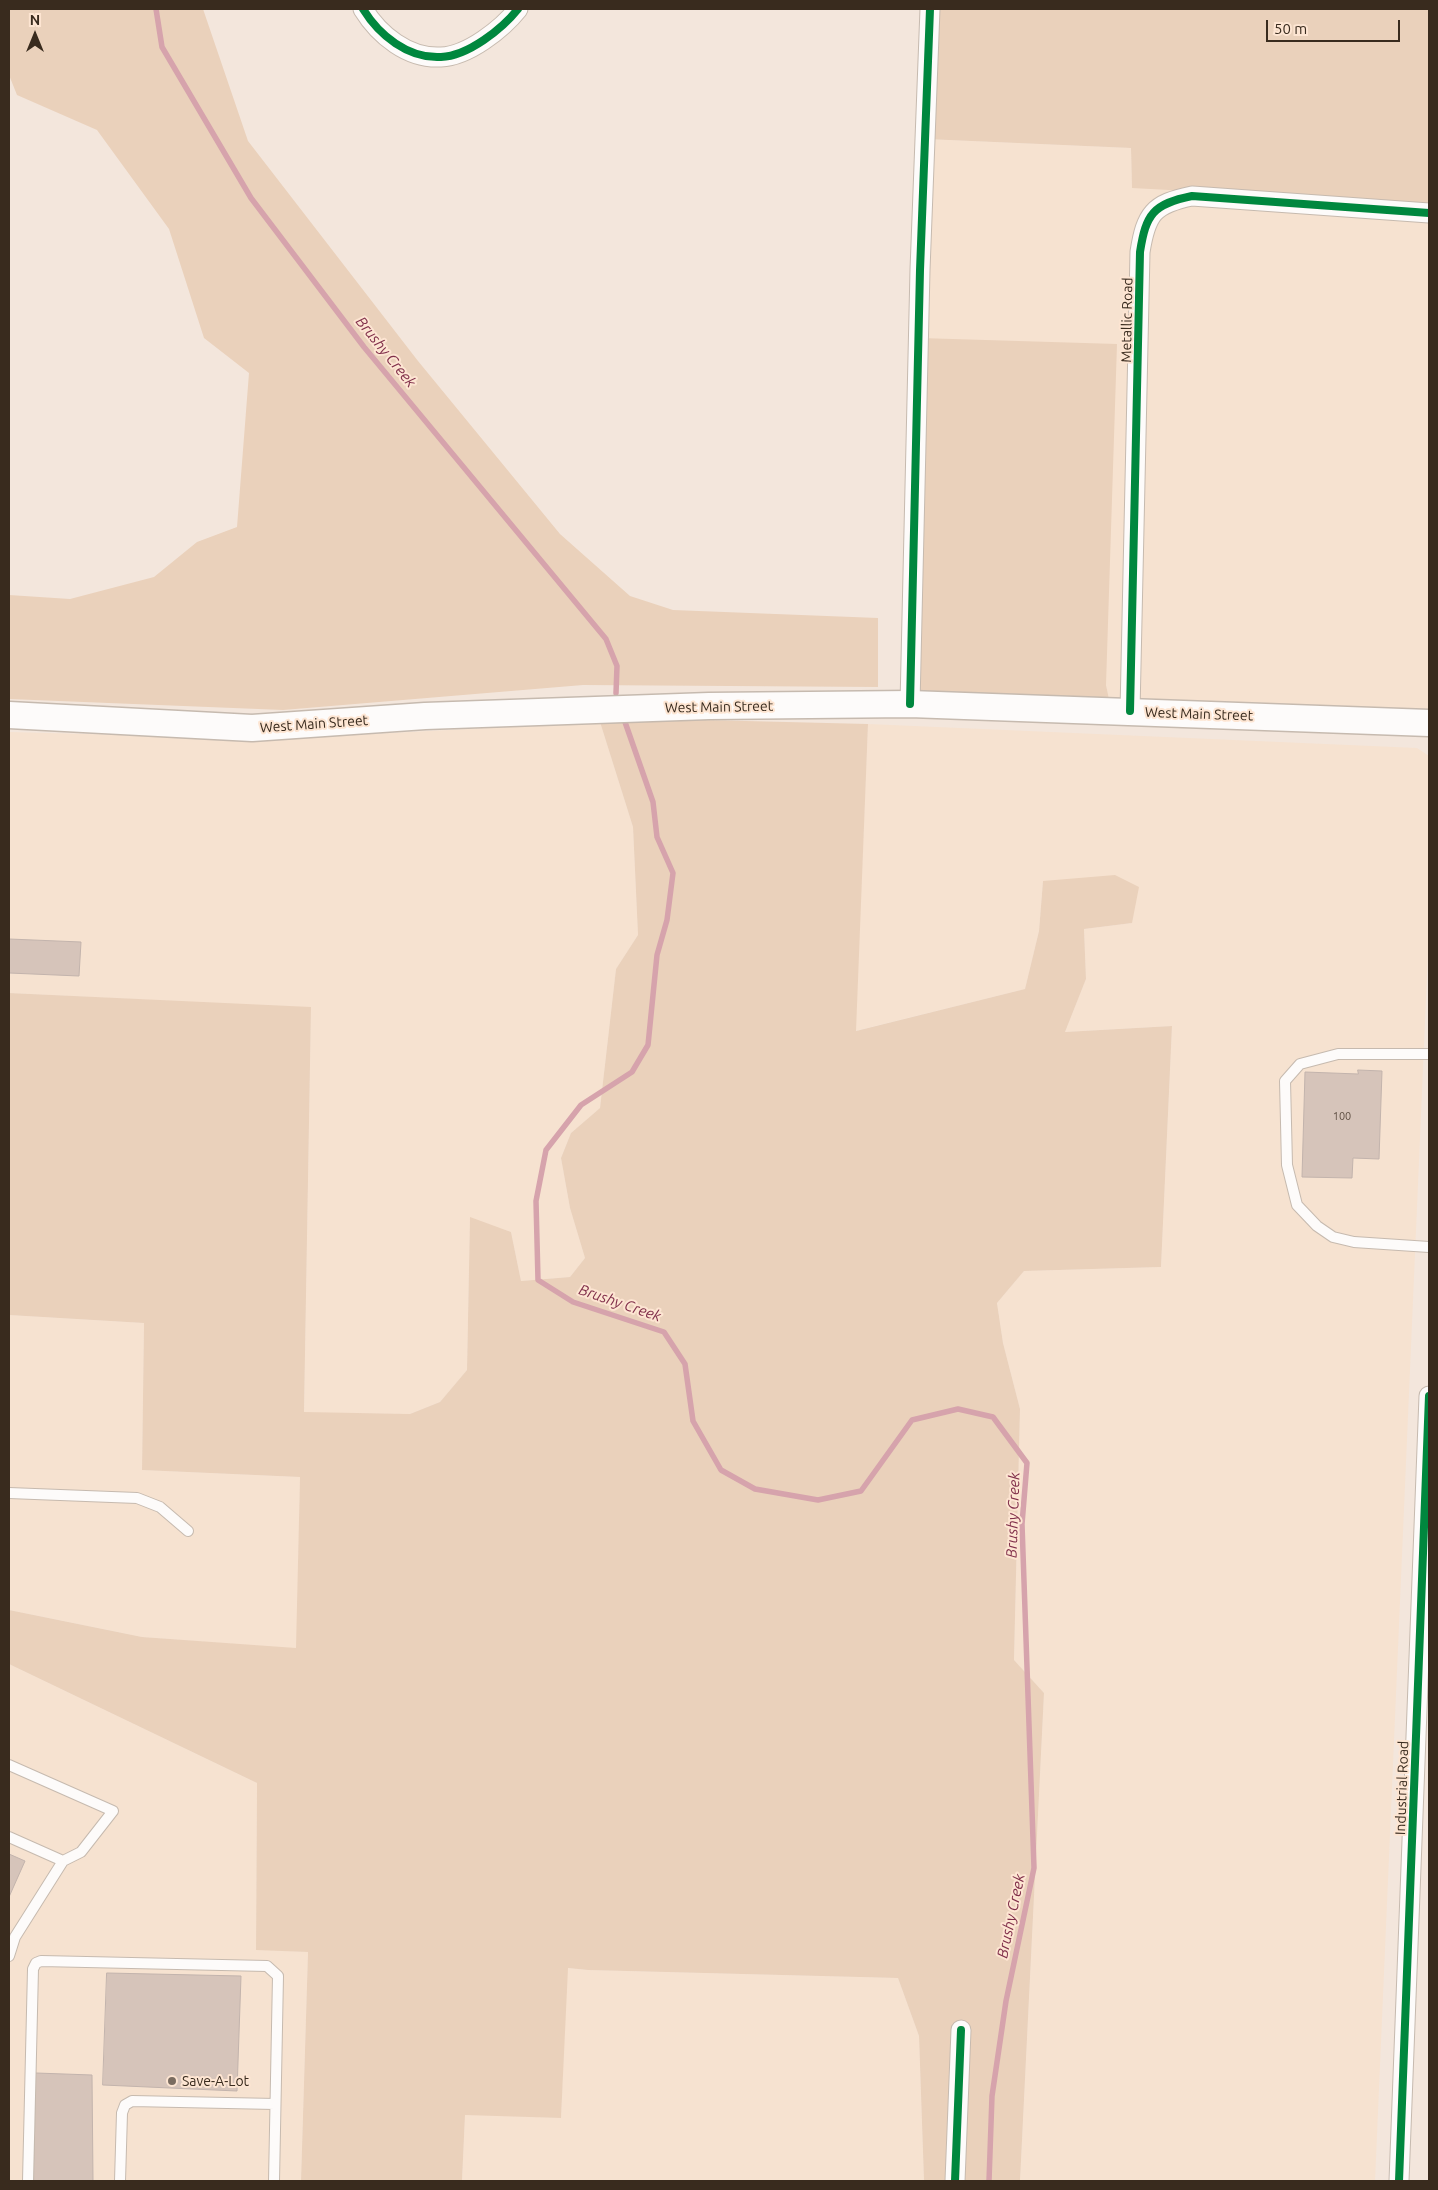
<!DOCTYPE html>
<html>
<head>
<meta charset="utf-8">
<style>
  body { margin:0 }
  #map { position:relative; width:1438px; height:2190px; overflow:hidden; background:#f3e6dc; font-family:Ubuntu,sans-serif }
  canvas { display:block }
  .frame { position:absolute; inset:0; border:10px solid #392b1e; pointer-events:none }
  .north { position:absolute; left:10px; top:10px; width:50px; height:50px; -webkit-text-stroke:4px #fde5d2; paint-order:stroke; rotate:0deg; font-size:14px; font-weight:700; line-height:20px; text-align:center; color:#392b1e }
  .north::after { content:''; display:block; margin:auto; width:18px; height:22px; background:#392b1e; clip-path:polygon(50% 0,100% 100%,50% 72%,0 100%) }
  .scale { position:absolute; left:1266px; top:20px; width:134px; height:22px; box-sizing:border-box; border:2px solid #392b1e; border-top:0; padding-left:6px; font-size:15px; line-height:18px; white-space:nowrap; color:#392b1e; -webkit-text-stroke:4px #fde5d2; paint-order:stroke }
</style>
</head>
<body>
<div id="map">
<canvas width="1438" height="2190"></canvas>
<div class="frame"></div>
<div class="north">N</div>
<div class="scale">50 m</div>
</div>
<script>
const ctx = document.querySelector('canvas').getContext('2d');
ctx.lineJoin = 'round';
function fillPath(path, color) { ctx.fillStyle = color; ctx.fill(path, 'evenodd'); }
function strokePath(path, color, width, dash) { ctx.strokeStyle = color; ctx.lineWidth = width; ctx.lineCap = dash ? 'butt' : 'round'; ctx.setLineDash(dash || []); ctx.stroke(path); }
function drawText(font, color, halo, rows, align = 'center') {
  ctx.font = font + ' Ubuntu,sans-serif'; ctx.lineWidth = 4; ctx.setLineDash([]); ctx.textBaseline = 'middle'; ctx.strokeStyle = halo; ctx.fillStyle = color; for (const [text, x, y, turn = 0] of rows) {
    ctx.save(); ctx.translate(x, y); ctx.rotate((+turn || 0) * Math.PI / 180); ctx.textAlign = isNaN(turn) ? turn : align; if (halo) ctx.strokeText(text, 0, 0); ctx.fillText(text, 0, 0); ctx.restore();
  }
}
fillPath(new Path2D(`
  M926,139l205,9 1,39 297,17v509l-320,-14 -3,-14 -186,-347z
  M600,722l33,105 5,108 -22,34 -16,139 -29,25 -10,25 9,50 15,50 -15,19 -49,4 -10,-49 -41,-14 -3,152 -27,32 -30,12 -106,-1 7,-405 -302,-15v-261l268,7z
  M868,724l549,24 12,8v173l-54,1252h-355l24,-488 -30,-33 6,-251 -17,-66 -6,-40 27,-32 137,-4 11,-241 -107,6 21,-53 -2,-50 48,-6 -89,-42 -4,50 -14,58 -170,42z
  M9,1315l135,8 -2,147 158,7 -3,172 -155,-12 -133,-27z
  M9,1664l248,119 -1,166 52,3 -7,229h-292z
  M567,1968l21,2 310,8 21,58 5,145h-462l3,-67 96,4z`), '#f6e2d0');
fillPath(new Path2D(`
  M9,9h194l45,132 170,220 142,173 70,62 43,14 205,8v69l-295,-2 -300,25 -274,-11v-104l61,4 84,-22 43,-35 40,-15 12,-154 -45,-35 -35,-109 -72,-99 -80,-35 -8,-20z
  M933,9h496v195l-297,-16 -1,-40 -205,-9z
  M920,338l197,6 -11,341 3,14 -185,-6 -15,-13z
  M664,719l204,5 -12,307 169,-42 14,-58 4,-50 72,-6 24,12 -7,36 -48,6 2,50 -21,53 107,-6 -11,241 -137,4 -27,32 6,40 17,66 -6,251 30,33 -24,488h-96l-5,-145 -21,-58 -310,-8 -20,-2 -7,150 -96,-3 -3,66h-161l7,-229 -52,-2 1,-167 -248,-119v-54l133,27 154,11 4,-171 -158,-7 2,-147 -135,-8v-322l302,14 -7,405 106,2 30,-12 27,-32 3,-153 41,15 10,49 49,-4 15,-19 -15,-50 -9,-50 10,-25 29,-25 16,-139 22,-34 -5,-108 -33,-105z`), '#ead1bb');
strokePath(new Path2D(`
  M156,9l6,38 89,151 113,149 242,292 11,27 -1,27
  M625,722l28,80 4,35 16,36 -6,47 -10,35 -9,90 -16,27 -51,33 -35,45 -10,51 2,79 35,22 91,30 21,32 8,57 28,49 34,19 63,11 43,-9 51,-71 46,-11 35,8 34,46 -5,61 12,344 -28,133 -14,95 -3,85`), '#d6a3ac', 5.5);
const building = new Path2D(`
  M9,939l72,3 -2,34 -70,-3z
  M1358,1070l24,1 -3,88 -26,-1 -1,20 -50,-1 3,-105 53,2z
  M9,1854l16,7 -16,36z
  M107,1973l134,3 -4,115 -134,-6z
  M36,2073l56,2 1,106h-59z`);
fillPath(building, '#d6c4ba');
strokePath(building, '#c3b4ad', 1);
const service = new Path2D(`
  M1429,1054h-91l-38,10 -15,17 2,84 10,40 20,21 16,11 21,5 75,5
  M9,1493l128,5 23,9 28,24
  M9,1765l104,46 -32,41 -18,9
  M9,1837l54,24 -48,76 -6,19
  M28,2181l5,-212 3,-6 5,-2 226,5 11,10 -4,205
  M120,2181l2,-68 3,-8 7,-4 143,3`);
const minor = new Path2D(`
  M363,9c16,26 45,50 78,48 27,-1 61,-28 77,-48
  M910,704l10,-434 10,-261
  M1130,711l10,-459c6,-38 13,-48 52,-56l237,17
  M955,2181l6,-151
  M1399,2181l30,-785`);
const secondary = new Path2D(`
  M9,715l243,13 173,-12 284,-10 201,-2 519,19`);
strokePath(service, '#c6baaf', 12);
strokePath(minor, '#c6baaf', 21);
strokePath(secondary, '#c6baaf', 29);
strokePath(service, '#fdfbfa', 10);
strokePath(minor, '#fdfbfa', 19);
strokePath(secondary, '#fdfbfa', 26);
strokePath(new Path2D(`
  M363,9c16,26 45,50 78,48 27,-1 61,-28 77,-48
  M910,704l10,-434 10,-261
  M1130,711l10,-459c6,-38 13,-48 52,-56l237,17
  M955,2181l6,-151
  M1399,2181l30,-785`), '#00873e', 8);
for (const [x, y, r, color] of [
  [172,2081,5,"#7a6c60"]
]) { const dot = new Path2D(); dot.arc(x, y, r, 0, 2 * Math.PI); ctx.fillStyle = color; ctx.fill(dot); strokePath(dot, '#fde5d2', 2); }
drawText('11px', '#605145', null, [
  ["100",1342,1116]
]);
drawText('14px', '#392b1e', '#fde5d2', [
  ["Metallic Road",1127,320,-89],
  ["West Main Street",719,707,-1],
  ["West Main Street",1199,714,2],
  ["West Main Street",314,724,-4],
  ["Industrial Road",1402,1788,-88]
]);
drawText('14px', '#392b1e', '#fde5d2', [
  ["Save-A-Lot",182,2081]
], 'left');
drawText('italic 15px', '#802f4a', '#fde5d2', [
  ["Brushy Creek",386,352,51],
  ["Brushy Creek",620,1303,19],
  ["Brushy Creek",1013,1515,-88],
  ["Brushy Creek",1011,1916,-78]
]);
</script>
</body>
</html>
